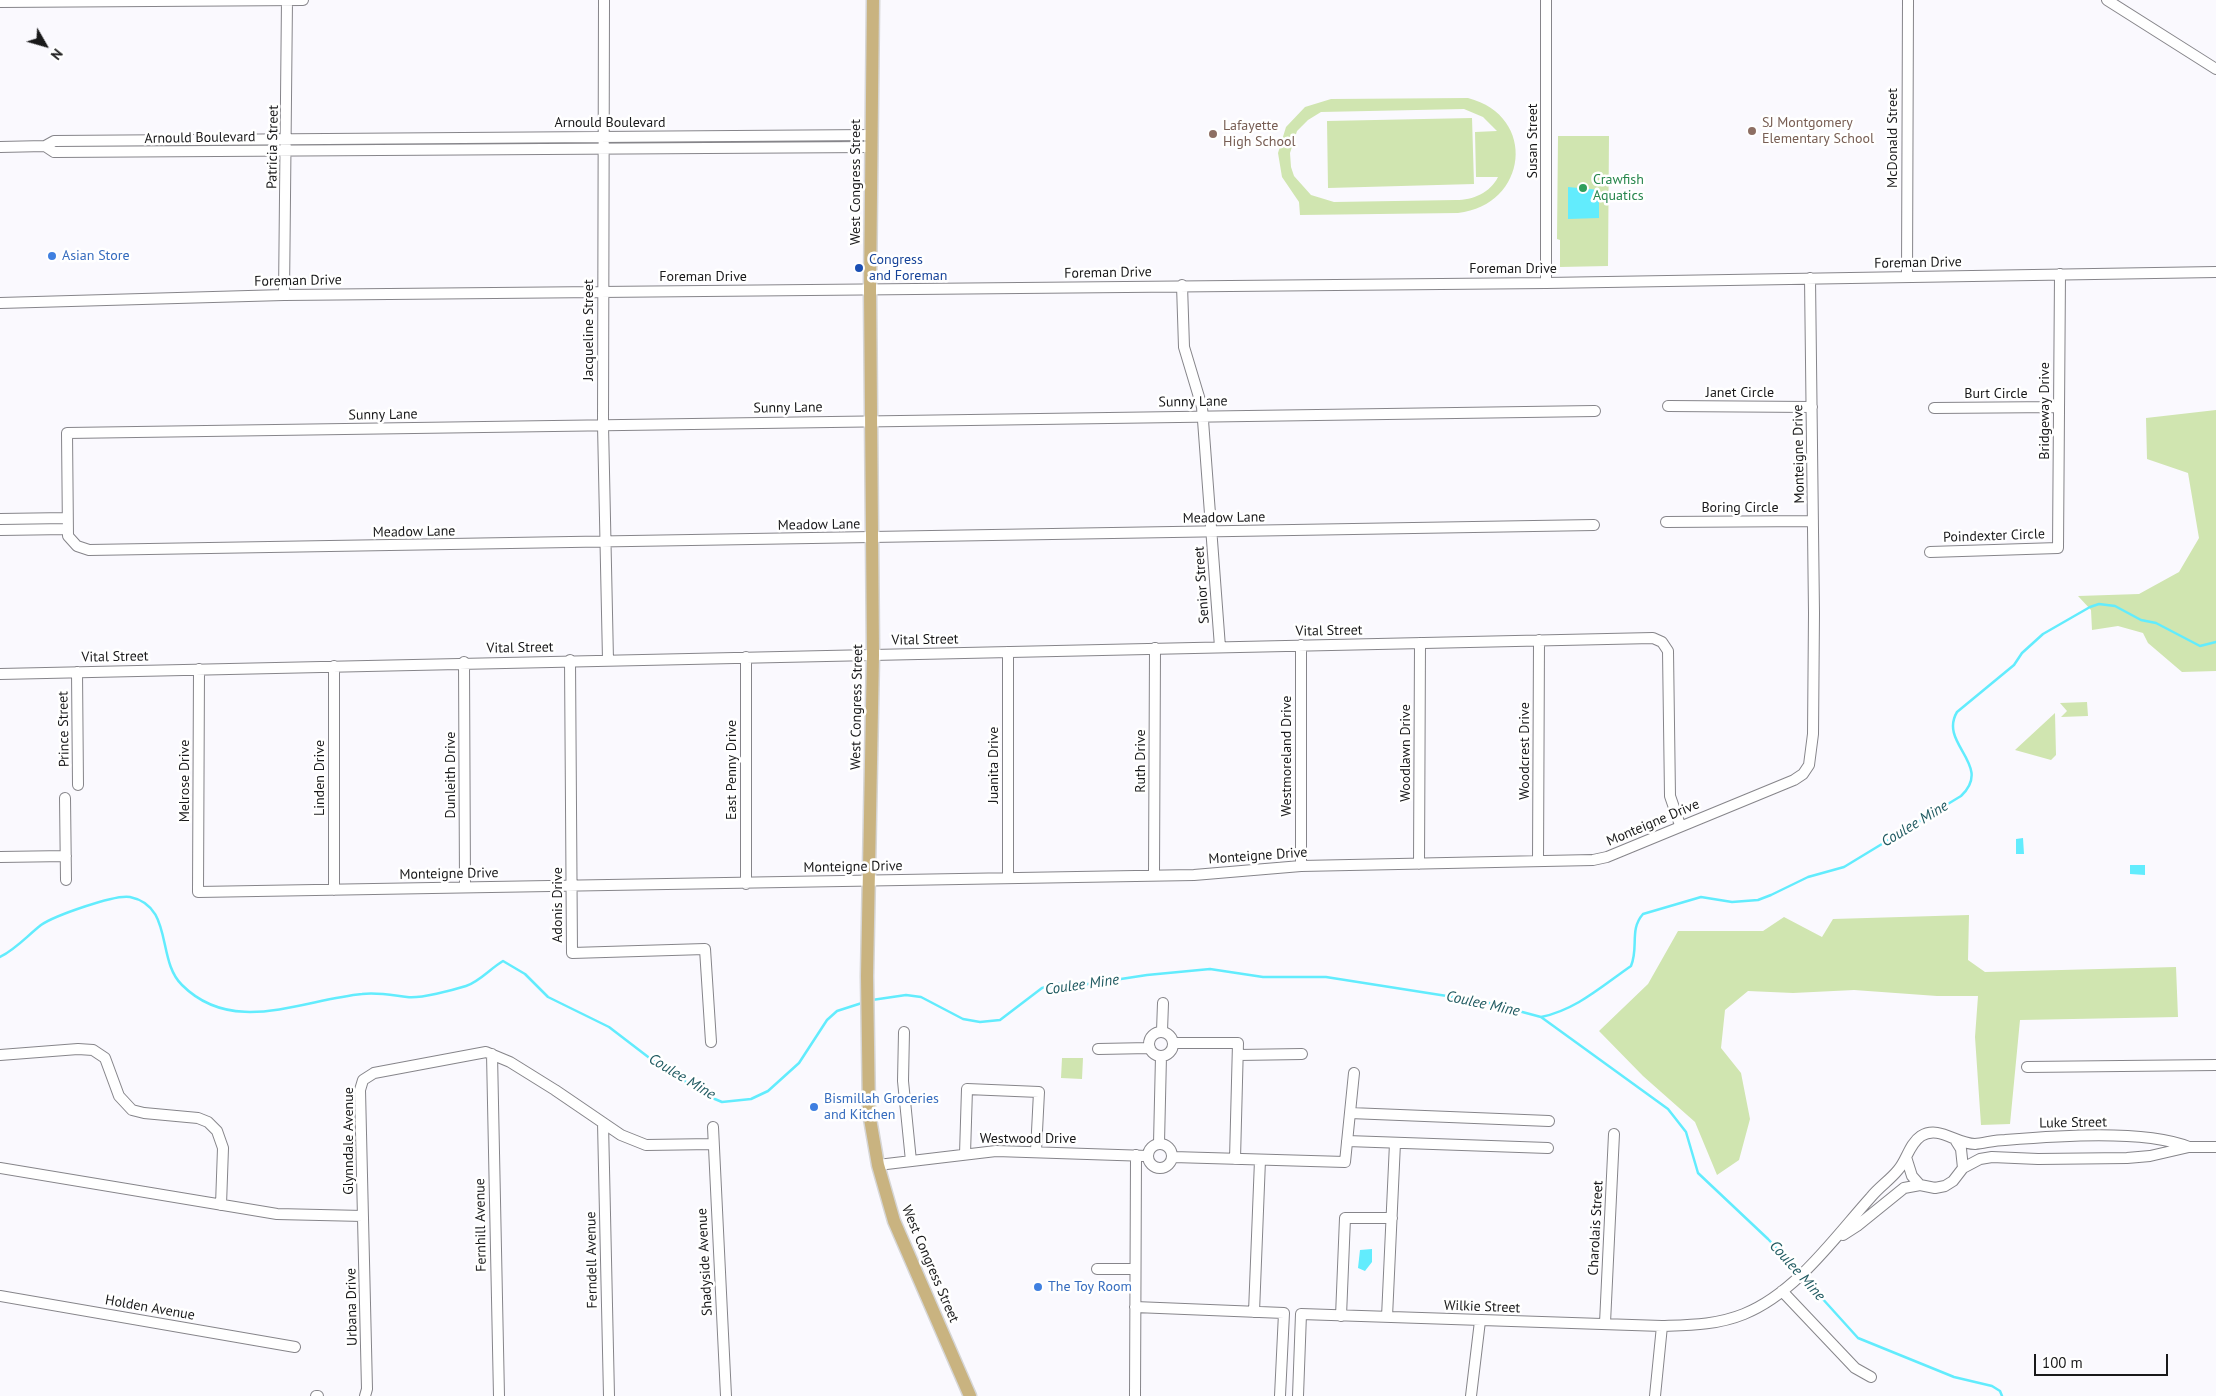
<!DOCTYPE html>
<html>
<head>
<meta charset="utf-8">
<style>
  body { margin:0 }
  #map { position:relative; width:2216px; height:1396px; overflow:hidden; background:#faf9fe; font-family:"PT Sans",sans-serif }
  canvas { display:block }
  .north { position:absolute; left:20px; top:20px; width:50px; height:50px; -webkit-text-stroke:4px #fff; paint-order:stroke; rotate:128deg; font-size:14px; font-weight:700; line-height:20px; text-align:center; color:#19191a }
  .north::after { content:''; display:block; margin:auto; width:18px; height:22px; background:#19191a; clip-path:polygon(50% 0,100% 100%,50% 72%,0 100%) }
  .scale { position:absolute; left:2034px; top:1354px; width:134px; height:22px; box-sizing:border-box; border:2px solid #19191a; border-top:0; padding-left:6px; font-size:15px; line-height:18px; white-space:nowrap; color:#19191a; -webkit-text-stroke:4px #fff; paint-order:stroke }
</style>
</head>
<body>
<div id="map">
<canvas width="2216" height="1396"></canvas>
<div class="north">N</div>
<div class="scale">100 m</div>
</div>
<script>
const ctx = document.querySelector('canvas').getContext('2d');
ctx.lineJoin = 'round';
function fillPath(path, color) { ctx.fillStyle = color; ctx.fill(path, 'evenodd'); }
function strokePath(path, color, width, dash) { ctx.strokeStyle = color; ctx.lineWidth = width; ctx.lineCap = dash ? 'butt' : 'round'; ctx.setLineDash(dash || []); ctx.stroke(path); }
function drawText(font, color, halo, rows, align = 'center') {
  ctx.font = font + ' "PT Sans",sans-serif'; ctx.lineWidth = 5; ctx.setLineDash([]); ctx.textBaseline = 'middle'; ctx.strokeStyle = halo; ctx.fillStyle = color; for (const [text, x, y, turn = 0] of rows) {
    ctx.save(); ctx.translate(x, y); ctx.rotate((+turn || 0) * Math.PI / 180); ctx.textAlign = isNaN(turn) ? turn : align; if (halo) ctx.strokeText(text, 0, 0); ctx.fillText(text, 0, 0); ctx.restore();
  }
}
fillPath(new Path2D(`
  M1468,98c70,18 60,107 -10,115l-158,2 -1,-13 -17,-25 -4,-24 8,-26 19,-20 26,-8zM1464,109l19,8 14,14 -22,1 1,45h22c-8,16 -25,23 -42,23l-122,2 -23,-7 -17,-19 -3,-9 -1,-14 7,-22 11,-11 13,-8z
  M1472,118l2,66 -146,4 -1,-67z
  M1558,136h51l-1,130 -48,1v-27l-3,-1z
  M2216,410v261l-34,1 -34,-29 -5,-10 -25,-7 -26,4 -1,-20 -13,-14 61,-2 40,-22 20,-34 -11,-65 -41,-14 -1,-41z
  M2087,702l1,14 -27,1 6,-6 -7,-8z
  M2055,713l1,42 -5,5 -36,-10z
  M1969,915l-1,45 17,12 191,-5 2,50 -158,3 -10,104 -29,1 -6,-88 3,-41h-41l-83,-6 -61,3 -45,-2 -23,19 -4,38 20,25 9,46 -11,41 -22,15 -22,-53 -52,-46 -44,-45 49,-47 30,-53h85l21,-14 38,20 11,-18z
  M1062,1058h21l-1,21 -21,-1z`), '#d0e5b0');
fillPath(new Path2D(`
  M1568,187l31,3v28l-31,1z
  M2023,838l1,16h-8v-15z
  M2145,865v10l-15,-1v-9z
  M1372,1249v13l-7,9 -7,-3 2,-18z`), '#62ecfd');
strokePath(new Path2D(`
  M0,957c16,-8 27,-21 41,-32 13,-9 74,-31 89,-28 44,9 26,63 52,88 51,51 119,15 180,9 15,-2 29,1 45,3 13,2 46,-7 59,-11 13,-4 25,-18 37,-25l22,13 23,23 61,30 47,36 54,34 12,5 29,-3 17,-8 31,-28 28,-43 10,-9 28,-9
  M872,1000l34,-5 15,2 42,22 17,3 20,-2 42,-32 17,-4h29l59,-9 63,-6 53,8h63l159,25 56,15 127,92 18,23 12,41 70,66 31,33
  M1541,1017c35,-7 61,-31 90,-51 8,-19 -2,-36 12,-52l58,-17 31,5 26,-2 13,-5 37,-18 36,-10 117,-71c33,-31 -23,-52 -4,-84l57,-47 8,-12 21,-19 47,-27 9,-3 16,2 26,14 15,3 44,23 16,-4
  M1802,1276l56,62 96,39 38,9 8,5 2,5`), '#62ecfd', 2.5);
const minor = new Path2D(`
  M604,0l-1,425 5,235
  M2107,0l109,69
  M0,2l303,-2
  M45,146l9,6 817,-5
  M0,147l45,-1 9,-5 817,-6
  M1907,276l1,-276
  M1546,283v-283
  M1182,285l2,62 18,60 18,240
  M284,295l3,-295
  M0,303l284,-8 1262,-12 670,-11
  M1668,406l144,1
  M1934,408l124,-1
  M0,519l67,-1
  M1666,522l147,-1
  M1594,525l-1505,25 -12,-4 -9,-10 -1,-103 1528,-22
  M0,530l67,-1
  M1930,552l128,-4 2,-274
  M1008,652v226
  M746,657v227
  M570,660l2,293 133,-4 6,93
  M464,662l1,225
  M199,669l-1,223 996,-17 107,-9 292,-6 14,-3 187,-77 9,-6 6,-9 4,-31 1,-121 -4,-335
  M77,672l1,113
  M0,674l1653,-36 9,4 6,9 2,145 10,29
  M65,798l1,82
  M0,857l66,-1
  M1538,861l1,-221
  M1419,864l1,-221
  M1301,866v-221
  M1154,874l1,-226
  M334,890v-224
  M1162,1031l1,-28
  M1149 1044a12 12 0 1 1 24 0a12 12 0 1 1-24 0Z
  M904,1032l-1,49 8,80
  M1173,1043h65l-3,116
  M1098,1049l52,-1
  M492,1054l7,342
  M0,1055l78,-6 15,1 12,8 14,38 13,14 12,3 54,5 10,4 9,9 6,17 -2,57
  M1238,1055l64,-1
  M2027,1067l189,-2
  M1350,1113l199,8
  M603,1123l6,273
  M713,1127l13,269
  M1347,1141l201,7
  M1956,1141l5,8 2,19
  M1159,1143l2,-87
  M1148 1156a12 12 0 1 1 24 0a12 12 0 1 1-24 0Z
  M965,1154l2,-65 72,3 -3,59
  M1173,1157l172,5 9,-89
  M1906,1157l6,19 8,9
  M878,1165l118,-14 152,5
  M0,1168l277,46 86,2
  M1843,1235l14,-9 47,-38 16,-3 15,3 10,-2 8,-5 10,-13 17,-9 12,-2 46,2 89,-1 23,-2 39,-9h27
  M1097,1269h38
  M1782,1291l73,77 16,9
  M0,1296l295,51
  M1135,1307l149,6 -4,83
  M1254,1312l6,-152
  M1341,1316l4,-98h47
  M1387,1317l8,-174
  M1605,1323l9,-189
  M316,1396h2
  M365,1396l2,-7 -7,-299 3,-10 11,-7 112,-21 24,10 45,28 66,45 25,10 67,-1
  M1135,1396l1,-241
  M1298,1396l3,-82 361,12c28,-1 55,-1 82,-12 52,-21 91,-77 127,-117 8,-10 19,-17 27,-27 9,-10 11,-26 23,-34 18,-11 35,8 54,8 10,-1 20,-4 30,-4 50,-4 139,-11 184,7
  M1471,1396l9,-75
  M1655,1396l7,-70`);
const major = new Path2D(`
  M873,0l-3,290 3,365 -6,321 2,137 9,52 16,56 76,175`);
strokePath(minor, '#86858a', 12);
strokePath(major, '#d6d6d6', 15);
strokePath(minor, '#fff', 10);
strokePath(major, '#c9b380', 12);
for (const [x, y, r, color] of [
  [1752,131,5,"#8d6e63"],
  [1213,134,5,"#8d6e63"],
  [1583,188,5,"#2e9e5b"],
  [52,256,5,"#3f7fe0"],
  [859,268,5,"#1a4fb4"],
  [814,1107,5,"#3f7fe0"],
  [1038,1287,5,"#3f7fe0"]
]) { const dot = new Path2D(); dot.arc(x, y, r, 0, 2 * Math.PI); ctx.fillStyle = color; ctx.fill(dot); strokePath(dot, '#fff', 2); }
drawText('14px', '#19191a', '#fff', [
  ["Arnould Boulevard",610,123],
  ["Arnould Boulevard",200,138,-1],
  ["McDonald Street",1893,138,-90],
  ["Susan Street",1533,141,-90],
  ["Patricia Street",273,147,-89],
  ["West Congress Street",856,182,-90],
  ["Foreman Drive",1918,263,-1],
  ["Foreman Drive",1513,269],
  ["Foreman Drive",1108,273,-1],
  ["Foreman Drive",703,277],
  ["Foreman Drive",298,281,-1],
  ["Jacqueline Street",589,330,-90],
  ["Janet Circle",1740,393],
  ["Burt Circle",1996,394],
  ["Sunny Lane",1193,402,-1],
  ["Sunny Lane",788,408,-1],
  ["Bridgeway Drive",2045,411,-90],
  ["Sunny Lane",383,415,-1],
  ["Monteigne Drive",1799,454,-91],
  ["Boring Circle",1740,508],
  ["Meadow Lane",1224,518,-1],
  ["Meadow Lane",819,525,-1],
  ["Meadow Lane",414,532,-1],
  ["Poindexter Circle",1994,536,-2],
  ["Senior Street",1202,585,-94],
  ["Vital Street",1329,631,-1],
  ["Vital Street",925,640,-1],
  ["Vital Street",520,648,-1],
  ["Vital Street",115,657,-1],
  ["West Congress Street",857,707,-89],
  ["Prince Street",64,729,-91],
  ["Woodcrest Drive",1525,751,-90],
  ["Woodlawn Drive",1406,753,-90],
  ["Westmoreland Drive",1287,756,-90],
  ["Ruth Drive",1141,761,-90],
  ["Juanita Drive",994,765,-90],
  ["East Penny Drive",732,770,-90],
  ["Dunleith Drive",451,775,-90],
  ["Linden Drive",320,778,-90],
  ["Melrose Drive",185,781,-90],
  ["Monteigne Drive",1653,823,-23],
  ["Monteigne Drive",1258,856,-4],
  ["Monteigne Drive",853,867,-1],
  ["Monteigne Drive",449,874,-1],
  ["Adonis Drive",558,905,-90],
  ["Luke Street",2073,1123,-1],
  ["Westwood Drive",1028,1139],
  ["Glynndale Avenue",349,1141,-90],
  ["Fernhill Avenue",481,1225,-91],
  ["Charolais Street",1596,1228,-87],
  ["Ferndell Avenue",592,1260,-91],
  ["Shadyside Avenue",705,1262,-93],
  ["West Congress Street",930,1264,67],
  ["Urbana Drive",352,1307,-91],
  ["Wilkie Street",1482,1307,2],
  ["Holden Avenue",150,1308,10]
]);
drawText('14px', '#785e54', '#fff', [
  ["SJ Montgomery",1762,123],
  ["Elementary School",1762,139],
  ["Lafayette",1223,126],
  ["High School",1223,142]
], 'left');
drawText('14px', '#27864d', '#fff', [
  ["Crawfish",1593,180],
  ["Aquatics",1593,196]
], 'left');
drawText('14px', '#366cbe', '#fff', [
  ["Asian Store",62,256],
  ["Bismillah Groceries",824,1099],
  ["and Kitchen",824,1115],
  ["The Toy Room",1048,1287]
], 'left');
drawText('14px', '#164399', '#fff', [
  ["Congress",869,260],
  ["and Foreman",869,276]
], 'left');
drawText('italic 15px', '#205a61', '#fff', [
  ["Coulee Mine",1915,824,-31],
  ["Coulee Mine",1082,985,-8],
  ["Coulee Mine",1483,1004,12],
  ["Coulee Mine",682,1077,31],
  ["Coulee Mine",1797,1271,48]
]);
</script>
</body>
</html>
